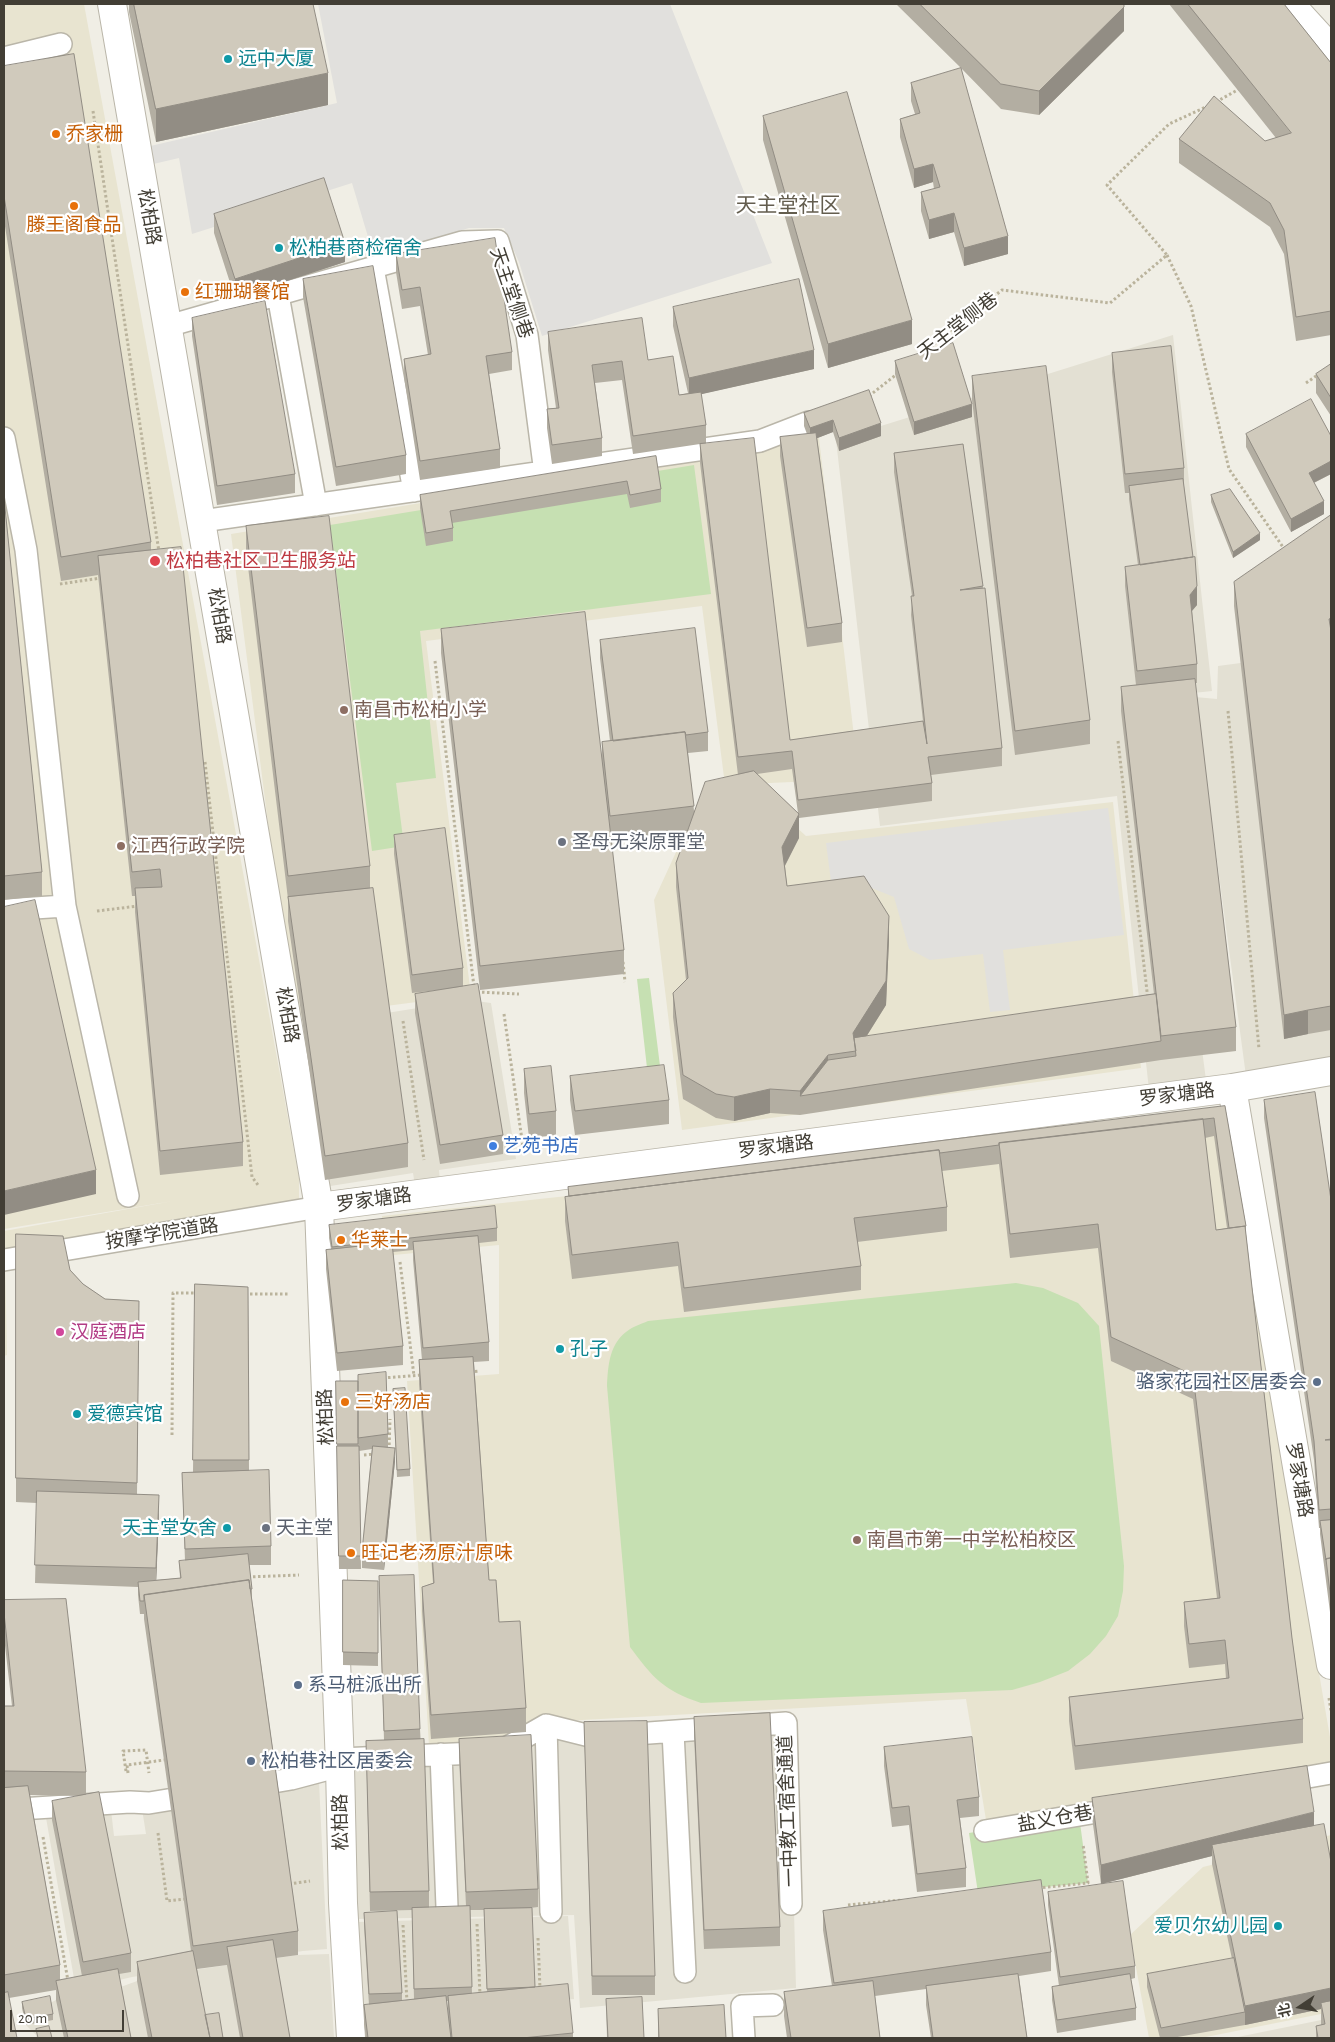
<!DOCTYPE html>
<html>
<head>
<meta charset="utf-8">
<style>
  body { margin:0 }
  #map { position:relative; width:1335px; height:2042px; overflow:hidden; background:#f0eee5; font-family:"Alegreya Sans","Noto Sans SC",sans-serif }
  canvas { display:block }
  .frame { position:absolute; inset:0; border:5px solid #423e35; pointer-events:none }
  .north { position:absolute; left:1275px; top:1982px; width:50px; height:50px; -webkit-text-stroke:4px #fff; paint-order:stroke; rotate:258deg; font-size:14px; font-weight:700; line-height:20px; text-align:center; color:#423e35 }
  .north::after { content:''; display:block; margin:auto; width:18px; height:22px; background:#423e35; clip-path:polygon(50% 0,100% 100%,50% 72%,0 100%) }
  .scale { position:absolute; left:10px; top:2010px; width:114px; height:22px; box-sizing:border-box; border:2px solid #423e35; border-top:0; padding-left:6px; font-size:15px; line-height:18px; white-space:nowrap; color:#423e35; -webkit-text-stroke:4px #fff; paint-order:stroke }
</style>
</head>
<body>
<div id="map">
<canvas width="1335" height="2042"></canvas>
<div class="frame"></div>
<div class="north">北</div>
<div class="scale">20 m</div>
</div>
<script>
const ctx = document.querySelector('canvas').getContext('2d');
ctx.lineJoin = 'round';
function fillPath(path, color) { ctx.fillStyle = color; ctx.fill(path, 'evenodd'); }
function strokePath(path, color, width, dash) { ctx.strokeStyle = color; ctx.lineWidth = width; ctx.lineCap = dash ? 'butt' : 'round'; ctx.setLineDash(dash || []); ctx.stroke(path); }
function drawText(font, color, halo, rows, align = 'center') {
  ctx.font = font + ' "Alegreya Sans","Noto Sans SC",sans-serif'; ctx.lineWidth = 4.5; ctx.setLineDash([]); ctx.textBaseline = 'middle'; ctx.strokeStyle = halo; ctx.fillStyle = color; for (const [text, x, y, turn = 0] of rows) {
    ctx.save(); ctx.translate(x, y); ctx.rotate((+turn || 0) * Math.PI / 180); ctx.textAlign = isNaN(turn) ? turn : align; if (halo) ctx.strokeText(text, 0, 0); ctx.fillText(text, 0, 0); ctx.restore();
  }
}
fillPath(new Path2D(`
  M1173,335l39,356 -56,6 50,383 -57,10 -32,-294 -237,30 -44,-386z
  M1331,651v411l-85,14 -51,-379 22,2 1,-33z
  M468,1000l23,3 25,156 -77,11 1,12 -25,4 -2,-13 -89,14 -25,-160z
  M789,1719l7,269 -216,20 -6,-93 -218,4 -5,-163 155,-11 40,-22 50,13z
  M319,1782l8,167 -24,2 -171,26 -56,13 -31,-178 66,-2 3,26 32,-2 -4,-25z
  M568,1916l6,83 -210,19 -8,-96z
  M329,1954l5,84h-298v-3l-10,-10 -4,-17 28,-5 6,-3 62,-12 19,-7 56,-11 105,-15z
  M1331,2018v20h-98z`), '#e3e0d3');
fillPath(new Path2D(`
  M4,4h80l215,1174v38l-294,44 2,95 -3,1v-125l169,-30 -169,28z
  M819,438l40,341 -134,6 -23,-179 -276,35 45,354 -178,23 -62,-484z
  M756,790l50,46 307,-34 28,266 -459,62 -28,-230 46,-100z
  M1225,1125l106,618v22l-345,55 -20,-121 -420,23 -41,22 -76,2 -22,-365 92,-7v-129l-116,11 -1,-40z
  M1331,1835v177l-130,26h-52l-19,-103 73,-68z`), '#e8e4d0');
fillPath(new Path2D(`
  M694,465l17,129 -291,37 16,147 -40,5 8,63 -32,5 -42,-326z
  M649,978l13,104 -15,-14 -10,-89z
  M1016,1283l27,5 35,15 21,23 25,240 -1,25 -5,25 -12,20 -16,18 -22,17 -28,11 -28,8 -311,13c-38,-13 -48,-25 -71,-56l-23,-261c1,-19 2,-41 19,-54 6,-5 15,-8 22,-11z
  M1079,1815l9,68 -110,10 -9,-60z`), '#c6e0b2');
fillPath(new Path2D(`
  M318,4h352l102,259 -230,73 -23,-74 -15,-34h-35l-95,29 -22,-74 -160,51 -13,-76 -30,7 -3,-18 191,-44z
  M1108,808l16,127 -121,15 7,60 -20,2 -7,-58 -53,6 -21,-11 -15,-52 -30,-12 -32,4 -6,-46z`), '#e1e0dd');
const service = new Path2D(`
  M4,58l57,-14
  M373,268l41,223
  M278,295l38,210
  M168,326l294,-84 36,-1 29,94 18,138
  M4,438l22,112 39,356 63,290
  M202,521l558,-80 49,-19
  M4,910l61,-4
  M4,1260l315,-53
  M546,1725l5,187
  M673,1732l12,240
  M441,1754l6,153
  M340,1759l159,-7 47,-27 48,12 192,-14 5,181
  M1280,1782l51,-9
  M250,1786l41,-7 49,-13
  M4,1810l126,-8 19,1 49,-8
  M985,1831l136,-23
  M744,2038l-2,-32 31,-1`);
const minor = new Path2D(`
  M1232,1088l99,577
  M319,1207l913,-119 99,-17`);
const tertiary = new Path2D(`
  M112,4l207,1203 21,559 3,137 8,135
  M1290,4l41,45`);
strokePath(service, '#bab6a9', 24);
strokePath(minor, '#bab6a9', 30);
strokePath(tertiary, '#bab6a9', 30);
strokePath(new Path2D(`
  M1216,102l25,-14
  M93,111l66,441
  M1167,255l24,51 38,163 56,81
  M923,353l79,-63 108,13 57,-48 -60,-70 62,-61 39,-18
  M1306,383l13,-9
  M869,396l28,-22
  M60,584l41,-6
  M435,661l39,326
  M1228,711l31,338
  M1118,741l30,259
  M205,762l47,415 6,8
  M97,911l41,-5
  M623,962l2,20
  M477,992l42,2
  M504,1014l19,133
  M403,1021l21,139
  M400,1262l14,114
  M245,1294h44
  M470,1372l9,-1
  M383,1378l39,-3
  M172,1435l1,-142h26
  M389,1450l1,-31
  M364,1455l12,-1
  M248,1577l51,-2
  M1329,1698l2,13
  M126,1771l-3,-20 23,-1 3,23
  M128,1773l-1,-8 37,-5
  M158,1833l9,68 19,-2
  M43,1837l25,144
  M289,1884l21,-3
  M1038,1888l50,-5 -5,-39
  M848,1905l54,-5
  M477,1924l3,71
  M403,1925l4,78
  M538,1938l2,51`), '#bab39c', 3, [2.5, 2.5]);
strokePath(service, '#fff', 21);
strokePath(minor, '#fff', 28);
strokePath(tertiary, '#fff', 28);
fillPath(new Path2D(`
  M129,4h184l15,101 -172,37 -27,-130z
  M896,4h228v27l-85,84 -38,-6 -40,-41 47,186 -44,12 -10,-34 -25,7 -8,-28v-19l13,-3 -1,-7 -19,6 -14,-51v-18l15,-5 -4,-13v-18l50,-15z
  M1169,4h115l47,59v272l-35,6 -12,-87 -14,-27 -91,-64v-24l86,2 11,-3z
  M4,66l147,476v8l92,592v24l-83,9 -25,-263v-16h-3l-34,-321 -37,6 -57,-361z
  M763,116l149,228 -84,24 -65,-228z
  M214,214l131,48 -110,36 -21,-65z
  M396,254l116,98v18l-23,4 11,75v19l-80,12 -16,-103v-18l24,-4 -8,-49 -18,3 -6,-37z
  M303,279l103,176v19l-70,12 -33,-189z
  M673,307l141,62 -113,25 5,31v19l84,296 133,-19 -12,-106 1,-19 -18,-124v-19l69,-9 20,144 19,160v18l-71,9 1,8v18l-133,17v20l-14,28 2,20 102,54 -3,65 -20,32 288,-43 -33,-283v-24l15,-2 -11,-99v-19l13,-2 -9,-66v-6h-4l-13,-121v-19l72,115v18l13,119 -5,6 5,53v19h-2l41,344v24l-75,9 -361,55 -30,-2 -36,8 -18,-3 -33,-19 -10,-82v-24l13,-13 -10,-93v-24l11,-32 -76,9 13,110v24l-144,16 -39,-337v-24l161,127v-14l8,-1 -10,-83v-18l108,92v19l-20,2 6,58 44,-36 -38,-312v-19l-67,10 -11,-74 -27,3 7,55v18l-50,8 -5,-36v-19l9,-1 -8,-58v-18l100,28 31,35 9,-2 -15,-67zM792,769l6,44 -41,-39z
  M192,318l103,156v19l-78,12 -25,-169z
  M895,361l77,56 -58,18 -19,-61z
  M1331,364v52l-15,-23v-19z
  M972,376l118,344v24l-75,11 -43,-355z
  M869,390l12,46 -42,15 -6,-19 -16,6 25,185v19l-35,5 -27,-191v-19l27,-3 -3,-8v-13z
  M1246,434l85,2v38l-17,9 10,31 -33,18 -45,-85z
  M656,456l5,33v13l-31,6 -3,-14 -175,29 1,5v13l-27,5 -6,-38v-13z
  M1211,495l49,45 -27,18 -22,-56z
  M4,498l38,374v24l-38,4z
  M1331,515v515l-23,4 -24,5 -50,-433v-24z
  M246,526l124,340v22l38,255v24l-83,13 -37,-259v-22l-42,-349z
  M394,835l69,133v18l40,149v19l-63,10 -25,-151v-19l41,-6 -44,5 -18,-139z
  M524,1069l32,42v24l-27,3 -5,-45z
  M570,1076l99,24v24l-94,11 -5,-35z
  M1264,1100l67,100v420l-11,-86v-6h-1l-5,-68 -50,-342z
  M1225,1106l21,120v8l46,404 11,81v24l-228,27 -6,-49v-24l157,-18 -1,-15 -36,4 -5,-42v-24l33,-4 -24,-199 -82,-38 -13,-113 -88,10 -11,-94 -57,7 5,36v24l-90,11 4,24v24l-177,22 -6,-46 -106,13 -7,-58v-24l3,-1v-9zM1214,1136l13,92 -11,2 -11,-92z
  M329,1225l168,3v13l-18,2 10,99v19l-15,1 15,218 10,42 27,86v24l-95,7 -9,-128v-24l11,-4 -14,-199v-24h3l-9,-100v-10l-20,2 10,94v19l-66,6 -11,-102v-19l5,-1 -2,-11z
  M16,1234l54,36 13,14 22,15 34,2 -2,193 22,20 -3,66 24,-2 -1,-17h6l-3,-88 11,-1 2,-188 53,3 1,184 22,75v19h-22l3,24v10l46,332v24l-22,3 14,80h-50l-13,-73 -30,4 8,46 18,23h-75l-11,-57v-19l54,-11 -47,-332v-5h-4l-2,-19v-8l-103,-4 2,-80 -21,-1z
  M336,1381l52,53v13l7,14 -11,109 -22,-2v-13l10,-106 -13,2 2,118h-22z
  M393,1396l17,73v7l-13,1z
  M379,1576l41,153 9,162v17l37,-2 -7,-149v-18l79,150v18l-8,1 5,80 38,45v5h-207l-2,-14v-19h5l-5,-79v-13l38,80v8l12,-2 -2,-89 -42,1 -4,-170 18,-1zM470,1910h14l3,82 -15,2zM446,2001h2v14z
  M343,1580l35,1v85l-35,-1z
  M4,1600l82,172v22l45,159v19l-12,2 12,64h-67l-8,-38v-10l-47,8 -5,40v-365l1,10v23h7l-8,-69zM30,1795l49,1 -27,5v19l30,156 -22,4v-15z
  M694,1717l86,210v19l-76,3 -10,-213z
  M584,1722l71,254v19h-63z
  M884,1747l95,50v19l-19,2 6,50v19l-49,5 -8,-67 -17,2 -8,-61z
  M1092,1798l222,28 17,212h-15v-12l5,-1v-16l-76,16 -73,13h-12l-13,-51v-13l85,-15 -20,-95v-8l-111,28 -9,-67z
  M1048,1892l87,74v12l-4,1 5,29v12l-79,13 -5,-33v-13l7,-1 -11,-81z
  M823,1911l228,41v19l-32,5 8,62h-96l-5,-33v-16l-51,7 5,42h-93l-3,-22v-24l48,-6 -9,-56z
  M606,1999l38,39h-37z
  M22,2002l31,12v6l-27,5 -4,-17z
  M658,2009l68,29h-68z`), '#b3aea2');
fillPath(new Path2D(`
  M1124,7v24l-85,84v-24z
  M328,73v32l-172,37v-33z
  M933,164v18l-19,6v-19z
  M954,213v19l-25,7v-19z
  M1008,236v18l-44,12v-18z
  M345,243v19l-110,36v-19z
  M912,320v24l-84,24v-24z
  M814,350v19l-125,28v-19z
  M972,404v13l-58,18v-13z
  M833,420v12l-23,9v-13z
  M881,423v13l-42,15v-13z
  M1331,461v13l-22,11v-12z
  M1324,501v13l-33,18v-13z
  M1260,533v7l-27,18v-6z
  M1197,586v19l-7,8v-18z
  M1331,618v24l-2,-23z
  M799,814v24l-17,33v-24z
  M889,916v24l-3,65 -30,48 -3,-20z
  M1308,1010v24l-24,5v-24z
  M828,1055v24l-28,17v-5z
  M770,1089v24l-36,8v-24z
  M96,1170v24l-92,21v-24z
  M395,1448v13l-11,109v-13z
  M159,1495v19l-3,73v-19z
  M1314,1812v19l-102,14v11l-111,28v-19z
  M1331,1988v18l-10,-3v6l-76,16v-19z`), '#928d84');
const building = new Path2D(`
  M134,4h179l15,69 -172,36z
  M920,4h204v3l-85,84 -38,-7z
  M1188,4h96l47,59v248l-35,6 -12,-87 -14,-27 -91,-64 35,-43 51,45 26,-8z
  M74,54l77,488 -90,15 -57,-361v-130z
  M961,68l47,168 -44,12 -10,-35 -25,7 -8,-28 19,-5 -7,-23 -19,5 -14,-50 20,-6 -9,-30z
  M847,92l65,228 -84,24 -65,-228z
  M324,178l21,65 -110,36 -21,-65z
  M495,238l17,114 -26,4 14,93 -80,12 -16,-102 27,-5 -11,-67 -18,3 -6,-36z
  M373,266l33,189 -70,12 -33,-188z
  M799,279l15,71 -125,28 -16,-71z
  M265,301l30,173 -78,12 -25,-168z
  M642,318l6,42 25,-4 6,39 22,-3 5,33 -73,11 -11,-75 -30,4 10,73 -50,7 -5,-36 12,-1 -11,-76z
  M953,343l19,61 -58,18 -19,-61z
  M1171,346l13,122 -59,6 -13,-121z
  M1331,364v34l-15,-24z
  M1046,366l44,354 -75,11 -43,-355z
  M869,390l12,33 -42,15 -6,-18 -23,8 -6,-15z
  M1311,399l20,37v25l-22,12 15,28 -33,18 -45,-85z
  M816,433l26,190 -35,5 -27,-191z
  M754,438l36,302 133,-19 4,23 -16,-148h3l-20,-143 69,-9 20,142 -23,4 25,-2 17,160 -74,9 4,26 -134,17 -6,-49 -54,6 -38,-313z
  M656,456l5,33 -31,6 -3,-14 -177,30 3,17 -27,5 -6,-38z
  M1183,479l10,78 -53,8 -11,-79z
  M1230,489l30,44 -27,19 -22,-57z
  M4,498l38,374 -38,4z
  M1331,515v103l-2,1 2,12v375l-23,4 -24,5 -50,-433z
  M329,516l41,350 -82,10 -42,-350z
  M181,547l62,595 -83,9 -25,-263 27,-1 -2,-18 -28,3 -34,-316z
  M1195,557l2,29 -7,9 7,69 -60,7 -12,-104z
  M585,612l39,338 -144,16 -39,-337z
  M695,628l13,104 -22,3 -1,-3 -72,9 -13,-101z
  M1195,679l41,348 -75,9 -40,-349z
  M685,732l9,74 -84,10 -8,-74z
  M754,771l45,43 -17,33 5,39 77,-10 25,40 -3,65 -33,52 3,18 -28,4 -28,36 -30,-2 -36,8 -18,-3 -33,-19 -10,-82 15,-15 -12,-115 29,-81z
  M445,828l18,140 -51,7 -18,-140z
  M373,888l35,255 -83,13 -37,-259z
  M35,900l61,270 -92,21v-284z
  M478,984l25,151 -63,10 -25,-151z
  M1156,994l5,47 -361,55 28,-36 28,-4 -2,-18z
  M664,1065l5,35 -94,11 -5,-35z
  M551,1066l5,45 -27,3 -5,-45z
  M1315,1092l16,108v239l-6,1h6v69l-12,1 -5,-69 -50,-341z
  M1225,1106l21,120 -17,2 -15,-110 -215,25v2l-59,8 -1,-3 -370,46 -1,-9z
  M1203,1119l13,111 29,-4 47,412 11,81 -228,27 -6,-49 160,-19 -4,-38 -36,4 -5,-42 36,-4 -27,-223 -82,-38 -13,-113 -88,10 -11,-91z
  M939,1150l8,57 -93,11 7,48 -177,22 -6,-46 -106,13 -7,-58z
  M495,1206l2,22 -165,19 -3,-22z
  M16,1234l47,2 7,34 13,14 22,15 34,2 -2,182 -121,-5z
  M478,1236l11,106 -66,6 -10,-106z
  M392,1243l11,103 -66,7 -11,-103z
  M195,1284l53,3 1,173h-56z
  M473,1357l16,223h7l3,42 21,-1 6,87 -95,7 -9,-128 12,-4 -15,-223z
  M386,1372l2,62 -30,4v-63z
  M336,1381h22v63h-21z
  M405,1388l5,81 -13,1 -4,-81z
  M337,1446h22l2,110h-22z
  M373,1446l22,2 -11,109 -22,-2z
  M269,1470l2,76 -86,3 -3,-76z
  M37,1491l122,4 -3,73 -121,-3z
  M1331,1520v38l-5,1v1l-6,-39z
  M248,1554l4,35h-2l-1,-9 -105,15v6h-4l-2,-19 43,-4 -2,-17z
  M1331,1558v43l-5,-42z
  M414,1575l6,154 -36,2 -5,-155z
  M249,1580l49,351 -105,15 -49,-351z
  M343,1580l35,1v72l-35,-1z
  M66,1599l20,173 -82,-1v-65h10l-10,-93v-13z
  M770,1713l10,214 -76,3 -10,-213z
  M647,1721l8,255h-63l-8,-254z
  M531,1735l7,154 -72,3 -7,-153z
  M972,1737l7,60 -22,3 9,68 -49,6 -8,-68 -17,2 -8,-61z
  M424,1739l5,152 -59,1 -4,-151z
  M1307,1766l7,46 -213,53 -9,-67z
  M28,1786l32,179 -56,10v-187z
  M99,1792l32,161 -48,9 -31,-161z
  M1324,1824l7,38v126l-86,18 -33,-161z
  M1041,1880l10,72 -217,31 -11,-72z
  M1123,1881l12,85 -75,11 -12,-85z
  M470,1906l2,81 -58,2 -2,-81z
  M532,1908l3,79 -48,2 -3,-80z
  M397,1911l5,82 -33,1 -5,-81z
  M273,1940l17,98h-47l-16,-91z
  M193,1951l17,87h-58l-15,-76z
  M1234,1958l11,54 -84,16 -14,-54z
  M118,1969l13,69h-63l-12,-57z
  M1018,1974l9,64h-94l-7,-52z
  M1130,1974l6,34 -79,12 -5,-33z
  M873,1981l7,57h-89l-7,-46z
  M568,1984l5,49 -51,5h-70l-4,-42z
  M8,1992l9,46h-13v-45z
  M50,1996l3,18 -27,5 -4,-17z
  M446,1996l5,42h-83l-4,-33z
  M642,1997l2,41h-36l-2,-39z
  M1331,2001v37h-13l-2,-12 9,-2 -4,-21z
  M724,2005l2,33h-67l-1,-29z
  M219,2013l4,25h-13l-5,-23z
  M49,2026l3,12h-14l-2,-9z`);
fillPath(building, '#d0cabc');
strokePath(building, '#928d84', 1);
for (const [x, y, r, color] of [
  [228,59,5,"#0f9aa8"],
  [56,134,5,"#e8710a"],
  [74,206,5,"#e8710a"],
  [279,248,5,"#0f9aa8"],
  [185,292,5,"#e8710a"],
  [155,561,6,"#e0444e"],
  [344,710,5,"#8d6e63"],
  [562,842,5,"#6b7280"],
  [121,846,5,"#8d6e63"],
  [493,1146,5,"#3f7fe0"],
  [341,1240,5,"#e8710a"],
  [60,1332,5,"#d1479c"],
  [560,1349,5,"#0f9aa8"],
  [1317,1382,5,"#5c6f8a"],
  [345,1402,5,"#e8710a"],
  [77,1414,5,"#0f9aa8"],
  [227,1528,5,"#0f9aa8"],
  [266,1528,5,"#6b7280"],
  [857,1540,5,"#8d6e63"],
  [351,1553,5,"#e8710a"],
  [298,1685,5,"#5c6f8a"],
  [251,1761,5,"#5c6f8a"],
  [1278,1926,5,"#0f9aa8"]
]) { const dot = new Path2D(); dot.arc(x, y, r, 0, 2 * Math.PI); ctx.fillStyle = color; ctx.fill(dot); strokePath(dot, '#fff', 2); }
drawText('19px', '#0d838f', '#fff', [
  ["远中大厦",238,59],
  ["松柏巷商检宿舍",289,248],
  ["孔子",570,1349],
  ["爱德宾馆",87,1414],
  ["天主堂女舍",217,1528,"right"],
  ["爱贝尔幼儿园",1268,1926,"right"]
], 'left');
drawText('19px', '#c56008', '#fff', [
  ["乔家栅",66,134],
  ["滕王阁食品",74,225,"center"],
  ["红珊瑚餐馆",195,292],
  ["华莱士",351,1240],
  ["三好汤店",355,1402],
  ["旺记老汤原汁原味",361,1553]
], 'left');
drawText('19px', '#423e35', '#fff', [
  ["松柏路",149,217,80],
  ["天主堂侧巷",511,293,71],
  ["天主堂侧巷",958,326,-38],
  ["松柏路",219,616,80],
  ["松柏路",287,1015,80],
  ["罗家塘路",1177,1095,-7],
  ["罗家塘路",776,1147,-7],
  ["罗家塘路",374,1200,-8],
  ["按摩学院道路",162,1234,-9],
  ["松柏路",326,1417,-92],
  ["罗家塘路",1299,1480,80],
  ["一中教工宿舍通道",788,1811,-92],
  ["盐义仓巷",1055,1819,-10],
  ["松柏路",341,1822,-91]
]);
drawText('19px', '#be3a42', '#fff', [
  ["松柏巷社区卫生服务站",166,561]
], 'left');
drawText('19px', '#785e54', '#fff', [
  ["南昌市松柏小学",354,710],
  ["江西行政学院",131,846],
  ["南昌市第一中学松柏校区",867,1540]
], 'left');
drawText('19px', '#5b616d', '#fff', [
  ["圣母无染原罪堂",572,842],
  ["天主堂",276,1528]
], 'left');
drawText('19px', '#366cbe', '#fff', [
  ["艺苑书店",503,1146]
], 'left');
drawText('19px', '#b23c85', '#fff', [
  ["汉庭酒店",70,1332]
], 'left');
drawText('19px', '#4e5e75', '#fff', [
  ["骆家花园社区居委会",1307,1382,"right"],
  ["系马桩派出所",308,1685],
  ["松柏巷社区居委会",261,1761]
], 'left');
drawText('21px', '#635d4e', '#fff', [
  ["天主堂社区",788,206]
]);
</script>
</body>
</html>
